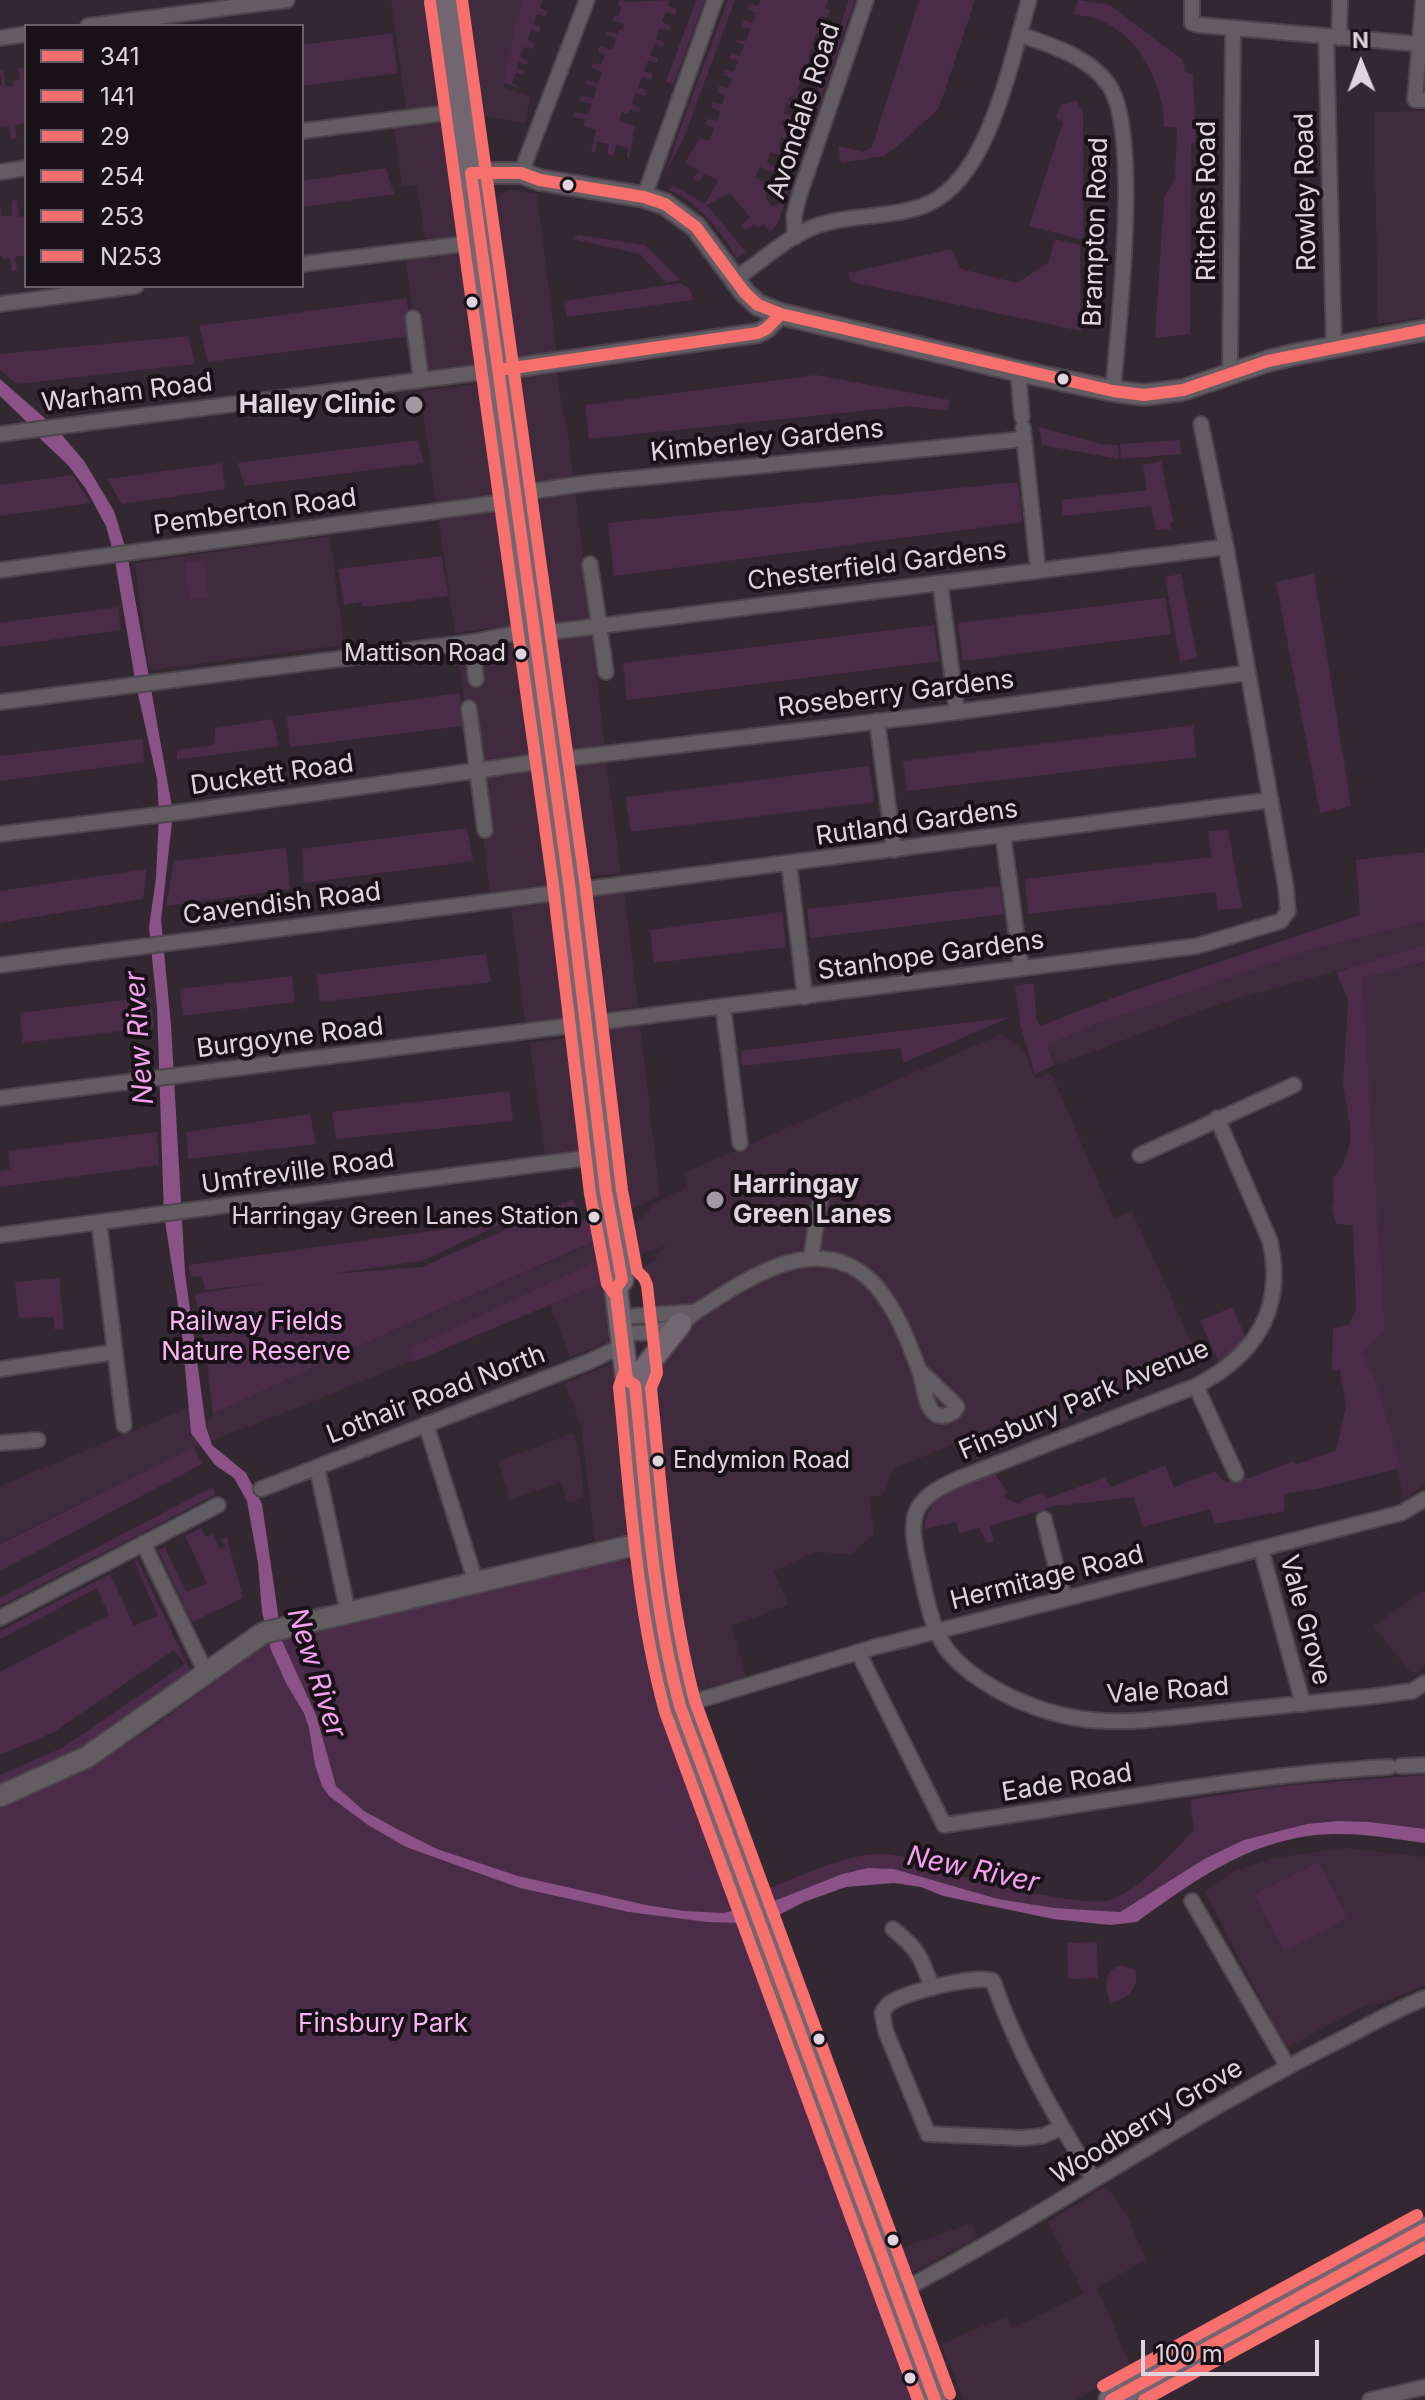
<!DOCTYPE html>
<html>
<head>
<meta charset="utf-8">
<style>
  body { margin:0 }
  #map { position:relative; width:1425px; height:2400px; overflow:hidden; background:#332832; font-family:Inter,sans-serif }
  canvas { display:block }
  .legend { position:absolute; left:24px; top:24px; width:280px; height:264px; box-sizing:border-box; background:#191118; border:2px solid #695f67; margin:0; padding:10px 14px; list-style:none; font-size:24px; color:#e0d4de }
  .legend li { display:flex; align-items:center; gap:16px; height:40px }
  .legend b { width:40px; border:2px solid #695f67 }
  .north { position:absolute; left:1321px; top:24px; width:80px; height:80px; -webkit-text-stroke:6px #191118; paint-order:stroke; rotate:359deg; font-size:22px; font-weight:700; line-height:32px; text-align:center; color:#e0d4de }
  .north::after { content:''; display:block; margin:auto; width:28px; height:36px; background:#e0d4de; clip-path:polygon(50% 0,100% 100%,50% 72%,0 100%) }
  .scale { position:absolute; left:1141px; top:2340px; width:178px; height:36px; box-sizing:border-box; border:4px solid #e0d4de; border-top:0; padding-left:10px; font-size:24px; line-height:28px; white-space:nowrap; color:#e0d4de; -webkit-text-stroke:6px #191118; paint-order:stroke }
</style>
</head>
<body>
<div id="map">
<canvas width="1425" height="2400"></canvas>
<ul class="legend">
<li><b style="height:10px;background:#f8706d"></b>341</li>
<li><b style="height:10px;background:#f8706d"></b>141</li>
<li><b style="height:10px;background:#f8706d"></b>29</li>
<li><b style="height:10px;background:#f8706d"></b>254</li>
<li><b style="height:10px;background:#f8706d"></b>253</li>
<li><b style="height:10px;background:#f8706d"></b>N253</li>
</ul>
<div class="north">N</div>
<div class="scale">100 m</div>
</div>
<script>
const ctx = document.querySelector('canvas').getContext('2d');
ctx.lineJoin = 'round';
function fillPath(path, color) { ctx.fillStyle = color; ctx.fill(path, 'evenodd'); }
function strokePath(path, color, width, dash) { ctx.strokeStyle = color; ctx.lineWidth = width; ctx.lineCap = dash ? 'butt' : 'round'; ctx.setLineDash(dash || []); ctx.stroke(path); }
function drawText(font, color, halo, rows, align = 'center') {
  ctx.font = font + ' Inter,sans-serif'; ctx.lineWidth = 8; ctx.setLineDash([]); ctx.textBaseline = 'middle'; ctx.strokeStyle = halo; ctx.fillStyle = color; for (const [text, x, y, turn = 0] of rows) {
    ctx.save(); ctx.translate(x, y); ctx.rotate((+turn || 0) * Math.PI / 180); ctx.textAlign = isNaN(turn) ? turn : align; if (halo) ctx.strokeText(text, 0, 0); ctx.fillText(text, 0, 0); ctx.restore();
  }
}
fillPath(new Path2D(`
  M391,0h38l53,364 -60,7 -18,-121 22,-4 -9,-61 -15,1 -8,-61 14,-2z
  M464,0h60l-8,20 -12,68 26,8 -5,27 -44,-8z
  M1425,111v206l-47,7 -4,-212z
  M510,190l27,4 20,160 -46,8 -18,-150 4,-15z
  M556,371l14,77 20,171 -44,6 -35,-248z
  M486,383l35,241 -66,9 -35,-242z
  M330,536l14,109 -195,25 -14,-107z
  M591,631l14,115 -41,4 -14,-115z
  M520,644l14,110 -60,8 -17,-111z
  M606,761l15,112 -42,5 -14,-112z
  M540,770l17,114 -67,8 -14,-113z
  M624,891l14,116 -40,4 -14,-116z
  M1425,894v68l-31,8 31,-7v521l-21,16 -28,-118 -15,-30 -10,-385 -126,35 -168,63 -10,-20 15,-28 62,-23z
  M554,902l14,114 -40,7 -3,-1 -14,-113z
  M640,1025l20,171 -37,17 -6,-31 -18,-152z
  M1002,1034l23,18 11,27 14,-6 3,4 61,142 18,-8 67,148 -71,36 -90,36 -5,-8 -24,6 -9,-5 -106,45 -11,26 -14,2 5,37 -23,20 -36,-2 -41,19 14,34 -57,21 15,50 -50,15 -20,-62 4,-3 -20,-136 3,-3 -10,-91 11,-46 -6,-44 -14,-8 -6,-29 20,-9 -4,-5 14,-10 -32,11 -1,-14 -5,-13 20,-19 -2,-4 39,-19 -3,-14z
  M573,1037l15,114 -43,3 -15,-111z
  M593,1243l12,38 6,57 -2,4 -39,15 -20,-52 -261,106 -95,36 -194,96v-57l190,-79 3,20 19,-9 1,-4 207,-96z
  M609,1365l3,2 5,23 15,141 -2,4 -35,8 -14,-117 -16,-43z
  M574,1433l5,19 5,46 -17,4 -6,-20 -51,17 -12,-38z
  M1425,1590v76l-12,9 -40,-49z
  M1345,1848l80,9v128l-44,18 -16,3 -79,42 -81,-156 28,-20 42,-14z
  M1106,2186l22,31 18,43 -49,27 35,82 -56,31h-112l-23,-56 66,-28 6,12 71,-35 -36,-71z
  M972,2223l5,14 -72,40 -9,-27z`), '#402a3e');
fillPath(new Path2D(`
  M524,0h19l-3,8 7,3 -2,6 -8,-3 -4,10 8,3 -2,6 -8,-3 -3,10 7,3 -2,6 -9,-2 -4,10 9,3 -2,5 -9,-3 -1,6 8,3 -2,4 -7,-2 -4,10 7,5 -15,-5 12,-63z
  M620,0l8,2 42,-2 -2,6 9,3 -2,6 -9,-3 -4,10 9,4 -2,5 -9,-3 -4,11 9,3 -2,5 -9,-3 -4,11 8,3 -1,5 -9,-2 -4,10 9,3 -2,6 -9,-3 -4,10 9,3 -2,6 -9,-3 -4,11 9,4 -2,4 -9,-3 -2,5 -6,-2 -3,9 16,6 -6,31h-2l1,-10 -12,-3 -2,11 -7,-2 2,-10 -12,-2 -2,10h-4l5,-22 -12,-4 1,-6 -12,-4 2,-4 13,3 3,-11 -12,-4 2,-5 12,4 4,-11 -12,-4 2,-4 11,3 4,-11 -11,-4 2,-5 8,2 4,-10 -7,-3 2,-6 12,4 4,-11 -10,-4 2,-4 9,3 2,-5 4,1 1,-6 -12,-4 2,-5 4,1 4,-10 -4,-1z
  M696,0h9l-32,85 -7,-3z
  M728,0h7l-51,137 -19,38 13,-40z
  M761,0h67l-3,8 5,2 -2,7 -6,-1 -3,9 6,2 -2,6 -6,-1 -5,14 6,2h-6l-4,9 6,2 -3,7 -5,-2 -4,10 6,2 -2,6 -5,-1 -4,9 5,2 -2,7 -9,-4 -3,5 10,4 -1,3 -10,-3 -3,9 10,4 -2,5 -9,-3 -2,5 4,1 -2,6 6,2 -3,6 -5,-2 -3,10 5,2 -2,6 -10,-3 -4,11 10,4 -2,5 -15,-5 -5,11 15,6 -5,13 6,8 6,2 72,-207h6l-77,223 -8,9 -7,-8 -5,4 -4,-4 -9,6 -3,-6 8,-7 -20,-24 -23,12 39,47 -9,6c-18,-28 -36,-54 -68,-68l3,-5 33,19 13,-23 -13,-8 -6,9 -5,-3 5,-9 -14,-7 15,-25 9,3 5,-13 -9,-4 2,-5 10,2 3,-10 -9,-3 2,-6 9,3 3,-10 -8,-3 2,-6 9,2 4,-10 -9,-3 2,-5 9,2 4,-11 -9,-3 2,-5 9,3 4,-11 -8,-3v-2l10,1 4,-12 -8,-3 2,-6 9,3 3,-10 -9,-4 2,-5 9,2z
  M919,0h56l-36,108 -33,31 -22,17 -43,7 -3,-17 25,6 9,-5z
  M1078,0l32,5 73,55 2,12 8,2 3,68 -5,1 -1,191 -35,4 9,-140 11,-19 2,-52h-13c-1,-44 -23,-90 -66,-108 -7,-3 -17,-3 -25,-5z
  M392,33l6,40 -96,13v-41z
  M18,68h6l2,55 -11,2 2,14h-6l-2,-13 -9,1v-41l2,-1 -2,-14 3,-1 3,17 7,-1v-5l7,-1z
  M1076,100l7,13 1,127 -55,-14 34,-104 -7,-4 5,-13z
  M386,168l8,26 -92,13v-26z
  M17,200l2,17 7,-1v39l-11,2 2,13 -5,1 -2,-13 -7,1 -3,-4v-49l1,10h11v-15z
  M579,235l66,10 35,35 -14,3 -26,-29 -67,-15z
  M1055,239l25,6 1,86 -230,-49 -3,-9 103,-24 10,20 56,14 32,-21z
  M681,283l10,7 2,10 -126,17 -3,-16z
  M407,298l4,38 -203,26 -9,-36z
  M189,336l6,28 -178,20 -17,-14v-16z
  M816,375l134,25 -2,11 -39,-5 -320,33 -4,-34z
  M1039,427l62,17 17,1 1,14 -77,-14z
  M418,440l6,23 -179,23 -7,-23z
  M1180,440l1,14 -60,5 -1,-15z
  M1161,461l12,61h-3l1,7 -15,1 -5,-24 -88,10 -2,-16 86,-10 -4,-25z
  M222,463l3,26 -103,15 -15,-25z
  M72,475l19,28 -91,13v-31z
  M1018,482l5,40 -409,54 -6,-53z
  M442,556l6,40 -85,11 -1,-5 -18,3 -6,-36z
  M204,560l4,38 -19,2 -4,-37z
  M1181,574l16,84 -17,3 -15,-84z
  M1314,574l37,232 -31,7 -44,-231z
  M1165,598l6,36 -208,27 -5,-38z
  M118,607l3,23 -121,17v-24z
  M934,625l5,36 -312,39 -4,-37z
  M460,693l3,33 -173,21 -3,-30z
  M273,719l6,27 -102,14v-10l37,-5 1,-17z
  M1193,725l3,32 -289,34 -4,-30z
  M143,739l1,23 -144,19v-25z
  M869,766l5,36 -243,30 -6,-35z
  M467,828l6,33 -169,22 -2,-34z
  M1228,829l14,79 -24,2 -2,-18 -188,22 -3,-35 186,-22 -3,-26z
  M286,848l4,41 -124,17 8,-45z
  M1425,852v69l-115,29 -212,73 -51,22 8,20 -20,9 -15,-50 -5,-38 19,-3 2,36 4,7 84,-32 236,-79 -4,-55z
  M147,869l-4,30 -143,24v-32z
  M1000,886l4,28 -194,24 -3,-29z
  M782,912l4,35 -132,16 -4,-33z
  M1425,945v17l-63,16 23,352 -23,22 14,29 25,87 -79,20 -38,6v17l-69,13 -5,-15 -67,18 -9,-30 -79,9 -65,20 4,15 -8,2 -6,-15 -21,5 -3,-11 -32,7c5,-39 39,-42 71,-55l12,17 -3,7 15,6 3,-4 21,-8 4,6 58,-20 6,9 54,-22 9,22 41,-16 10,12 15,-5h10l43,-17 3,4 40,-15 10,-43 -6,-37h-8l1,-42 16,-3 7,-15 -3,-85 -17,-1 -4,-17 2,-2 -1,-26 11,-16 6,-20v-18l-7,-41 5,-84 -12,-28z
  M486,954l5,28 -171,20 -3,-27z
  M292,976l3,26 -112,14 -3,-27z
  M150,997l4,30 -131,16 -3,-30z
  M1011,1017l-108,46 -2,-15 -159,18 -1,-15z
  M509,1091l4,30 -177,18 -4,-27z
  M310,1114l6,30 -128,15 -2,-27z
  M157,1132l2,33 -159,22v-16l10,-2 -2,-18z
  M573,1199l6,23 15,-7 6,24 -180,79 -207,96 -7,-62 -11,-58 71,-11 -61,7 -3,-14 -11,1 -3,-12 322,-45 -88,41 -91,13 91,-7z
  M599,1260l5,22 -191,80 -4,-13z
  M59,1278l5,51 -9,1 -2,-13 -34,1 -4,-36z
  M1232,1307l14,31 -14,18 -12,8 -20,-43z
  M194,1447l8,17 -202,107v-27z
  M213,1487l2,8 -215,111v-8z
  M201,1528l5,9 6,-3 9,15 4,-2 -4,-8 6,-2 16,61 -51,24 -34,-72 7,-2 21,44 21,-9 -22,-47z
  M137,1559l53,112 -99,70 -25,15 -66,29v-10l62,-27 123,-84 -11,-14 -120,82 -54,23v-83l109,-57 -12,-27 -97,51v-8l110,-57 24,52 24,-10 -24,-55z
  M626,1560l10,10 11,83 10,37 93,243 155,425 10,42h-915v-591l90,-41 60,-39 117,-85 315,-76z
  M1425,1775v54l-54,-7 -165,36 -86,54 -66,-4 -56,-9 -104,-30 -26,-1 -26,6 -73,29 -5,-13c36,-13 77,-35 116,-36 28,0 55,13 82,22 24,8 128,32 149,24 33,-14 59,-45 83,-70l-4,-30 91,-14z
  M1318,1862l30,56 -63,33 -31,-56z
  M1097,1942l1,36 -30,1 -1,-36z
  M1122,1965l13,5c6,17 -8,29 -23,33 -10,-15 -8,-34 10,-38z`), '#4a2b48');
fillPath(new Path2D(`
  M0,379l56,49 28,33 30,50 13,42 46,260 -12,107 10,105 14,248 21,154 6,18 34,28 16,31 20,137 34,74 20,71 28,25 35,19 38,19 81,27 128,29 38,6 39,2 46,-10 73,-29 26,-6 26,1 104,30 56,9 66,4 86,-54 38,-18 63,-16 32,-3 31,1 55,7v14c-29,-4 -58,-9 -87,-9 -78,-1 -141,44 -201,88l-27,3 -57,-6 -110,-23 -22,-9 -27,-4 -48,4 -42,15 -31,16 -34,5 -32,-1 -78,-10 -109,-24 -114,-41 -38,-22 -39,-29 -7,-10 -7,-21 -6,-37 -5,-15 -17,-28 -16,-35 -9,-38 -4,-49 -11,-62 -13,-23 -19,-13 -24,-32 -10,-109 -17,-109 -7,-208 -8,-80 7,-49 3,-64 -2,-35 -21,-94 -22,-130 -8,-29 -20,-37 -18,-24 -37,-35 3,-1 -34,-33z`), '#8a5286');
const minor = new Path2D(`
  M1192,0v23l7,2 220,19
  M1423,0l-8,100h10
  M88,26l199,-26
  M1019,34c31,11 69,22 89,50 34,46 10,244 5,307
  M1326,36l8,310
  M0,38l26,-4
  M1339,38l1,-37
  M302,131l159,-20
  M0,172l26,-4
  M521,173l66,-173
  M644,197l71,-197
  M795,237l-1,-21 5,-20 67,-196
  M302,264l178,-22
  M735,279c26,-17 51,-42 81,-53 36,-13 79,-7 114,-23 60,-28 81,-144 99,-203
  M0,304l136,-18
  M413,318l8,61
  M1018,371l4,46
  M1232,373l-2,-11 3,-333
  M1023,428l15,142
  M0,434l499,-64
  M590,564l16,108
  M0,570l504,-68 24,-10 60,-9 436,-44
  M940,583l17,129
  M472,642l4,37
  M0,702l472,-60 50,-10 13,2 691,-87
  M469,708l16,122
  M877,721l17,129
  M0,834l182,-22 355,-50 420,-50 290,-39
  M1003,835l18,133
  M789,864l16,133
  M0,965l1271,-165
  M723,1006l17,137
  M0,1098l1197,-152 84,-25 7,-10 -2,-23 -60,-341 -25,-123
  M1217,1118l53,123c15,68 -14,114 -74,145l-238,93c-48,21 -50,38 -39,86 6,26 11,59 26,82 13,19 36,34 56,45 80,42 136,29 220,20 55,-6 110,-11 164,-17
  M1140,1155l154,-70
  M99,1222l25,203
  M0,1235l602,-79
  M811,1257l9,-56
  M621,1317l71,-5
  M623,1333c19,1 36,0 54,-8 8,-3 13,-9 20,-14 45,-29 110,-75 162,-40 31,21 48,66 60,99 5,12 5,31 13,41 8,9 21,4 25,-4l-2,-3 -35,-33
  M0,1369l115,-17
  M1196,1386l40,88
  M426,1424l50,159
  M0,1443l38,-3
  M317,1467l31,146
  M261,1489l327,-127 23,-11 14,7
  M1044,1519l20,79
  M143,1543l63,130
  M1261,1549l42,155
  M0,1618l218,-113
  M858,1652l86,173c148,-21 296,-50 445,-58
  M1390,1694l22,-3 13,-8
  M680,1706l195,-59 526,-134 24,-14
  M1401,1766l24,-1
  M1192,1901l96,166
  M893,1929c26,21 28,28 39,59
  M1062,2128l-20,8 -20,2 -94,-4 -42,-102 -4,-19c1,-2 6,-9 8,-10 16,-11 86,-29 103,-22 24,70 62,136 101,199
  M897,2293c146,-76 282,-171 429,-246 33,-16 65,-36 99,-49
  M1370,2400l55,-13`);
const tertiary = new Path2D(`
  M499,370l259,-37 8,-4 15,-15`);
const secondary = new Path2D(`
  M471,173h50l19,7 104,17 21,7 31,23 49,66 13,12 23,9 237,57 95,20 31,4 39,-5 85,-29 29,-7 128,-24
  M0,1796l87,-39 176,-124 363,-86 25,-1`);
const primary = new Path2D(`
  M446,0l123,883 37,309 16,88 -6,8 11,92 8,5
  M641,1372l-6,13 7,82 13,118 17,94 28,84 65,171 170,466
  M641,1373l39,-49`);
const trunk = new Path2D(`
  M1111,2400l314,-171`);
strokePath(minor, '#4d444d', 18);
strokePath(tertiary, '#4d444d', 22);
strokePath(secondary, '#4d444d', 24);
strokePath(primary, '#4d444d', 26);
strokePath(trunk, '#4d444d', 28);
strokePath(minor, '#635c62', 14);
strokePath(tertiary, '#635c62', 18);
strokePath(secondary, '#635c62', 20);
strokePath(primary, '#736671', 22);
strokePath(trunk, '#726470', 24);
strokePath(new Path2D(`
  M499,370l259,-37 8,-4 15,-15
  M935,2400l-255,-694c-28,-105 -34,-213 -45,-321l-8,-5 -11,-92 6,-8 -16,-88 -37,-309 -98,-710h50l19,7 104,17 21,7 31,23 49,66 13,12 23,9 332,77 31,4 39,-5 85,-29 157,-31`), '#f8706d', 12);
strokePath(new Path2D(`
  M430,2l123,883 37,309 17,90 9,12 9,74 -6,17c11,108 17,219 46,325l253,688`), '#f8706d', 12);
strokePath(new Path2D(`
  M462,0l123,881 37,309 15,81 7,7 3,7 10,88 -6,15c11,105 17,211 44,313l255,693`), '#f8706d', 12);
strokePath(new Path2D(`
  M1111,2400l314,-171`), '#f8706d', 12);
strokePath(new Path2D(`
  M1144,2400l281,-153`), '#f8706d', 12);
strokePath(new Path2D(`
  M1103,2386l314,-171`), '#f8706d', 12);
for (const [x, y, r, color] of [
  [568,185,7,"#e0d4de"],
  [472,302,7,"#e0d4de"],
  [1063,379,7,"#e0d4de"],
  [414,405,10,"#a398a2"],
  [521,654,7,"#e0d4de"],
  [715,1200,10,"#a398a2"],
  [594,1217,7,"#e0d4de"],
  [658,1461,7,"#e0d4de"],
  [819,2039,7,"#e0d4de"],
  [893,2240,7,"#e0d4de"],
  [910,2378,7,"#e0d4de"]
]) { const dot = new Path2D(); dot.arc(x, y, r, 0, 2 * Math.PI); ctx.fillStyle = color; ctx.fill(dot); strokePath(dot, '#191118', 3); }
drawText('24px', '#e0d4de', '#191118', [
  ["Mattison Road",506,654],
  ["Harringay Green Lanes Station",579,1217],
  ["Endymion Road",673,1461,"left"]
], 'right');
drawText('26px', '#e0d4de', '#191118', [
  ["Avondale Road",804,111,-72],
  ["Rowley Road",1306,192,-91],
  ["Ritches Road",1207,201,-90],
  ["Brampton Road",1096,232,-88],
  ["Warham Road",127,393,-7],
  ["Kimberley Gardens",767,441,-6],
  ["Pemberton Road",255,512,-8],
  ["Chesterfield Gardens",877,566,-7],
  ["Roseberry Gardens",896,694,-7],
  ["Duckett Road",272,775,-8],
  ["Rutland Gardens",917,823,-8],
  ["Cavendish Road",282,904,-7],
  ["Stanhope Gardens",931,956,-8],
  ["Burgoyne Road",290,1038,-7],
  ["Umfreville Road",298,1172,-8],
  ["Lothair Road North",436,1395,-21],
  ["Finsbury Park Avenue",1084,1400,-23],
  ["Hermitage Road",1047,1578,-14],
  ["Vale Grove",1305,1620,75],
  ["Vale Road",1168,1691,-4],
  ["Eade Road",1067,1783,-9],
  ["Woodberry Grove",1147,2122,-31]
]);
drawText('bold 26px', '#e0d4de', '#191118', [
  ["Halley Clinic",396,405],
  ["Harringay",733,1185,"left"],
  ["Green Lanes",733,1215,"left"]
], 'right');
drawText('26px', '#fab5f3', '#191118', [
  ["Railway Fields",256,1322],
  ["Nature Reserve",256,1352],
  ["Finsbury Park",383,2024]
]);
drawText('italic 28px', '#f5a0ee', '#191118', [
  ["New River",140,1038,-94],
  ["New River",316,1673,72],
  ["New River",973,1870,12]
]);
</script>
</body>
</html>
